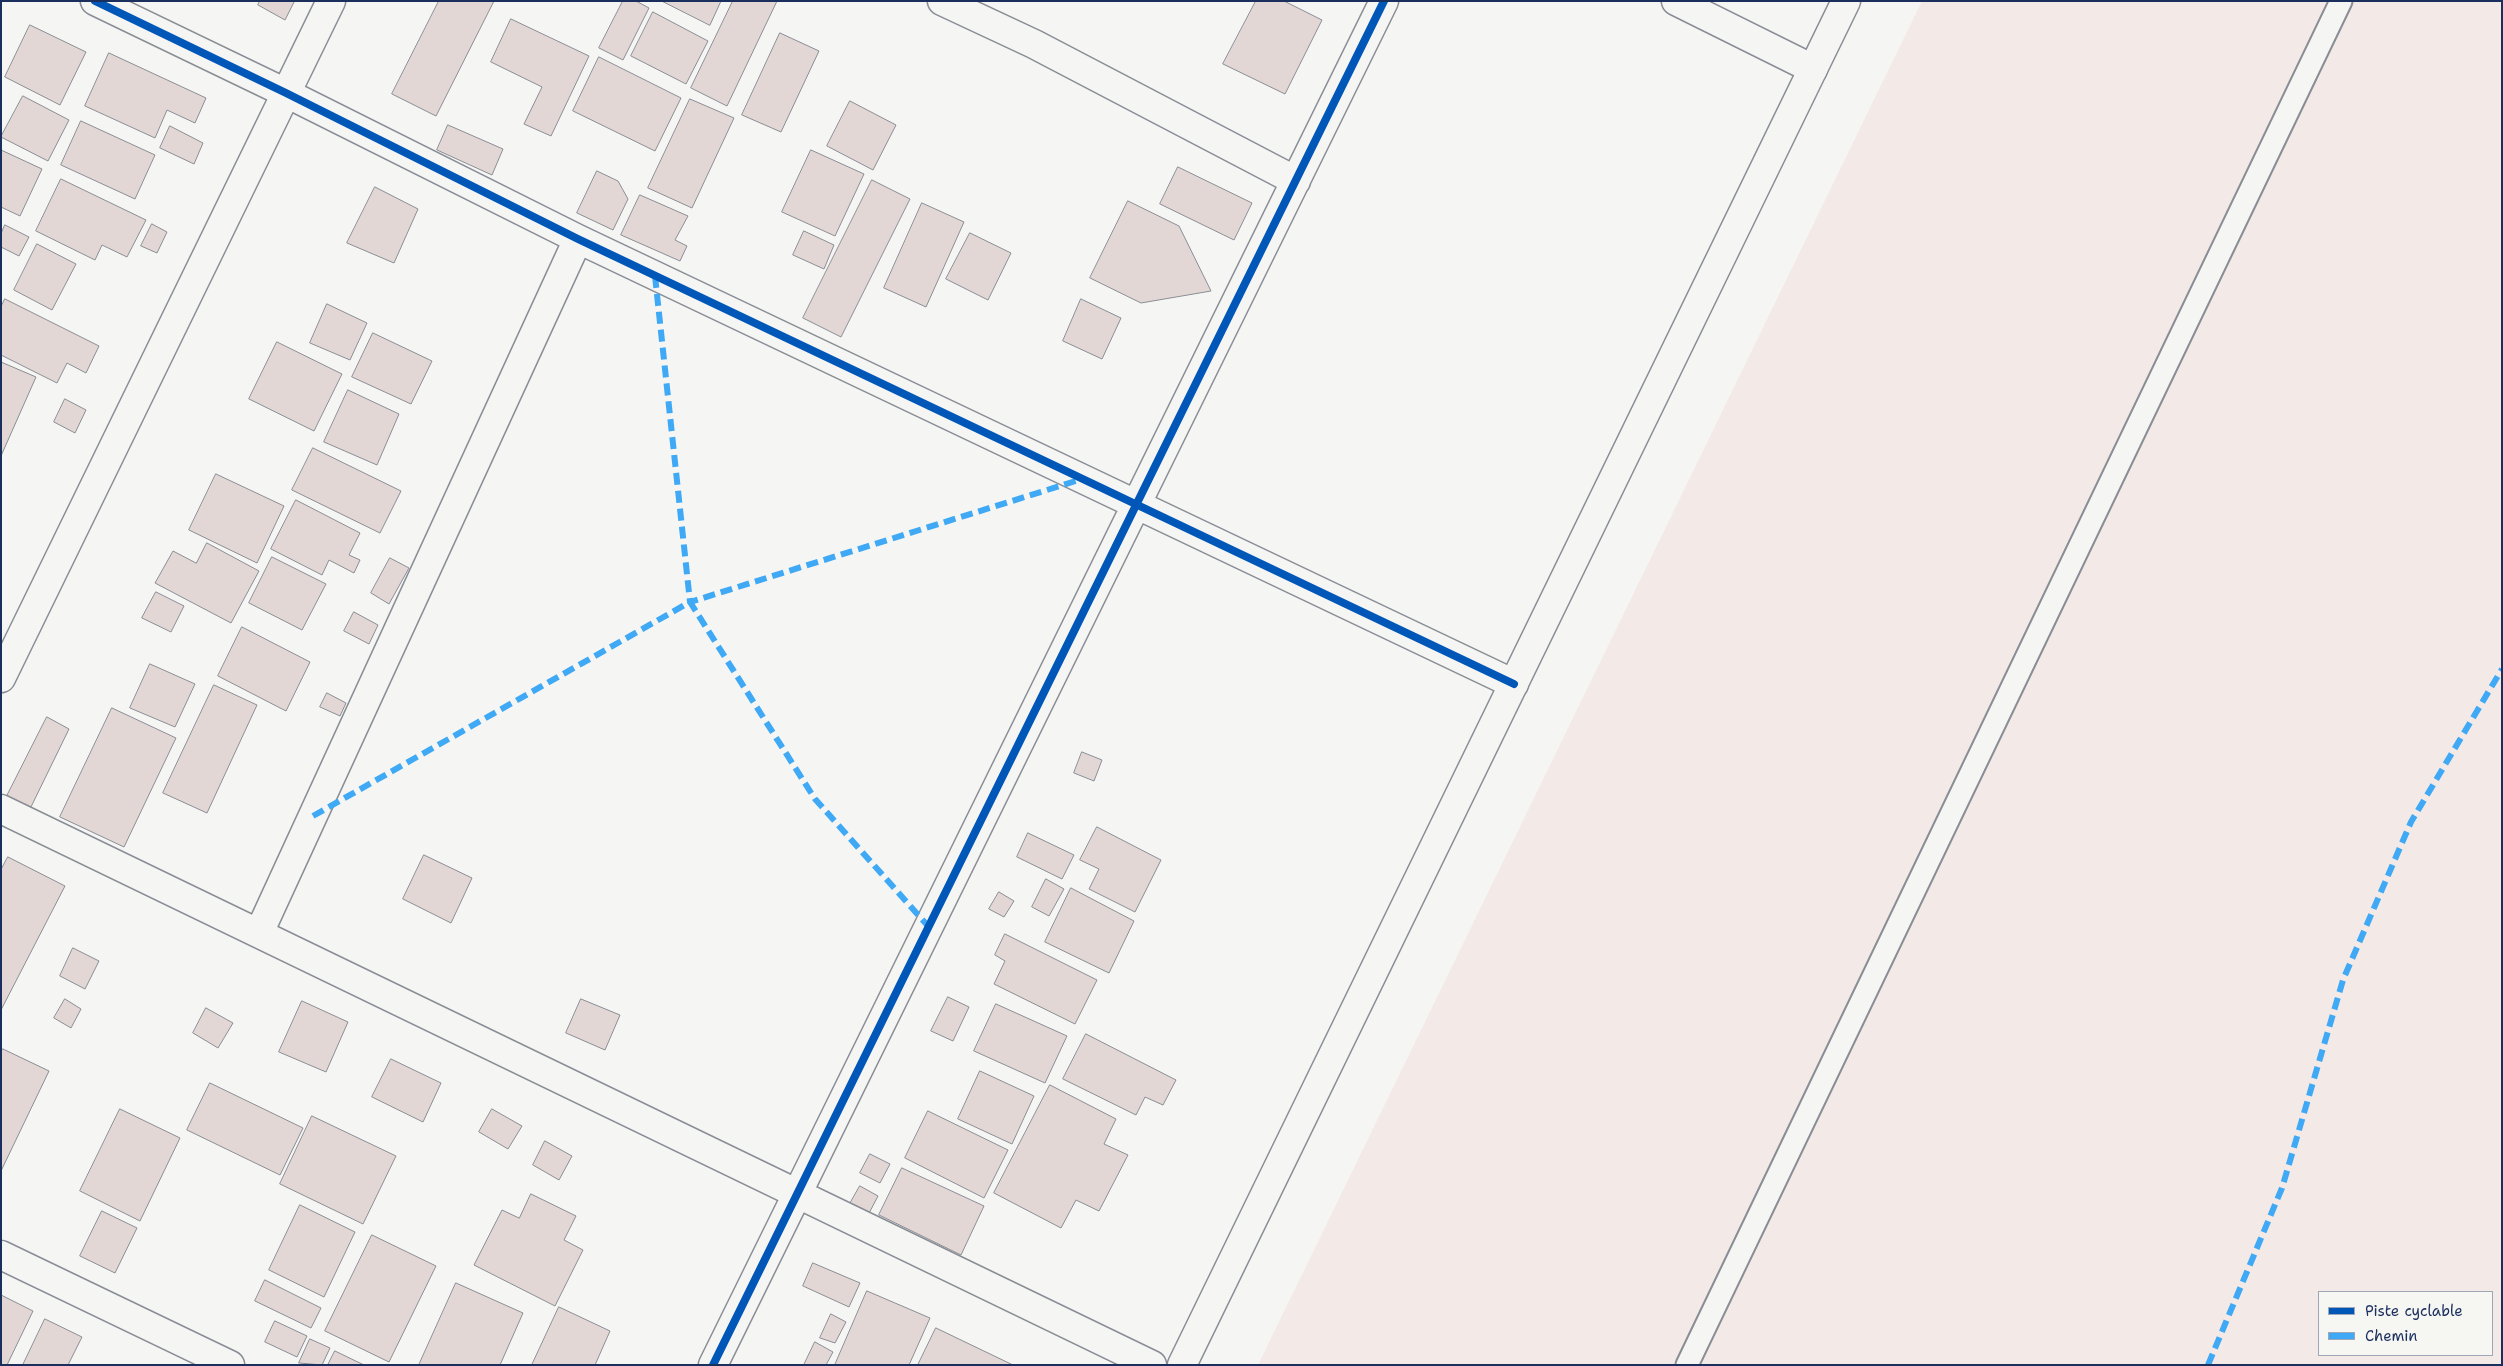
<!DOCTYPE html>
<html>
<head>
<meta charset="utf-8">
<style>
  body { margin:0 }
  #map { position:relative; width:2503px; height:1366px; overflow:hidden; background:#f5f5f3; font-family:"Shantell Sans",sans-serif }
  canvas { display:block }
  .frame { position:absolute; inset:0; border:2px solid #1b2f5e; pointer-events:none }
  .legend { position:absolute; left:2318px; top:1291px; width:175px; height:65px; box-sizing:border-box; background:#f6f6f2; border:1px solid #9ea6b7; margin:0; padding:6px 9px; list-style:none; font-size:15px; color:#1b2f5e }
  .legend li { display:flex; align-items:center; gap:10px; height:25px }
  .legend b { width:25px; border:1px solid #9ea6b7 }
</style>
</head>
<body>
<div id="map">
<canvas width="2503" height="1366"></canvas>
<div class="frame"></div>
<ul class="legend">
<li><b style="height:6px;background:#0057b8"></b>Piste cyclable</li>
<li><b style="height:6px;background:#3fa9f5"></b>Chemin</li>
</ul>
</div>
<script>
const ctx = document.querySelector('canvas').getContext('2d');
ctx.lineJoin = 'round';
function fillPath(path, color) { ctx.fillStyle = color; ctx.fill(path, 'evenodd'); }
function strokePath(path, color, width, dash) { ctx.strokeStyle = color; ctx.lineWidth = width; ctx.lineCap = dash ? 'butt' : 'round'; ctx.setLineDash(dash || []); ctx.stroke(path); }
fillPath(new Path2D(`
  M1922,1h580v1364h-1244zM2319,1292h173v63h-173z`), '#f3e9e6');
const building = new Path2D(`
  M260,1h33l1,1 -9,18 -27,-15z
  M439,1h55l-58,115 -44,-22z
  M623,1h13l13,7 -26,52 -24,-12z
  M662,1h59l-11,24z
  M733,1h44l-50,105 -36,-18z
  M1256,1h28l38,19 -37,74 -62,-30z
  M653,12l55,29 -22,43 -55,-28z
  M511,19l78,37 -38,80 -27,-12 18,-37 -51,-25z
  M30,25l56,27 -26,53 -55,-28z
  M780,33l39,18 -38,81 -39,-17z
  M109,53l97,45 -11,25 -28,-13 -12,28 -70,-32z
  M599,57l82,41 -26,53 -82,-40z
  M23,96l46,24 -21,41 -47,-24z
  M690,99l44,19 -42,90 -44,-20z
  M850,101l46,24 -23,45 -46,-24z
  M81,121l74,34 -20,44 -74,-34z
  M448,125l55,24 -11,26 -55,-25z
  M170,126l33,17 -9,21 -34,-16z
  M1,150l41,19 -22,47 -19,-9z
  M811,150l53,24 -29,62 -53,-24z
  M1178,167l74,36 -18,37 -74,-36z
  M597,171l21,10 10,18 -15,31 -36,-17z
  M61,179l85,41 -19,37 -25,-12 -7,15 -59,-29z
  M872,180l38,19 -69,138 -38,-19z
  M375,187l43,22 -24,54 -47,-20z
  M640,195l48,21 -13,24 12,6 -7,15 -59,-26z
  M1128,201l51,25 32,65 -70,12 -51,-25z
  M922,203l42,19 -38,85 -42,-19z
  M152,224l15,8 -10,21 -16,-7z
  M5,225l24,12 -10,19 -18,-9v-13z
  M804,231l30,14 -10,24 -31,-14z
  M970,233l41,20 -23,47 -42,-21z
  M37,244l39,20 -24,46 -38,-20z
  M5,299l94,47 -13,27 -19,-10 -10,20 -56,-28v-48z
  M1081,299l40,19 -19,41 -39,-18z
  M327,304l40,19 -17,37 -40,-17z
  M373,333l59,28 -21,43 -59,-27z
  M277,342l65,32 -28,57 -65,-32z
  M1,362l35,15 -35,79z
  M348,390l51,24 -22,51 -53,-23z
  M65,399l21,11 -11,23 -21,-11z
  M313,448l88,43 -21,42 -88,-43z
  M216,474l68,32 -27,57 -68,-33z
  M296,500l64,33 -11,22 11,5 -6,13 -25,-13 -7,15 -51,-26z
  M207,543l52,28 -28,52 -76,-40 18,-32 23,12z
  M272,557l54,27 -24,46 -53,-27z
  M390,558l19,10 -20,36 -18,-11z
  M156,592l28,14 -13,26 -29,-14z
  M354,612l24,13 -9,19 -25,-13z
  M242,627l68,35 -24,49 -68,-35z
  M150,664l45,20 -20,43 -45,-19z
  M214,685l43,20 -50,108 -44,-20z
  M327,693l19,10 -6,13 -20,-9z
  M112,708l64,30 -52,109 -64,-30z
  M47,717l22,12 -39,80 -24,-11z
  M1082,752l20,8 -8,21 -20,-8z
  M1097,827l64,33 -26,52 -46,-23 10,-20 -19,-9z
  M1028,833l46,22 -12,24 -45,-22z
  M424,855l48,23 -21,45 -48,-24z
  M8,857l57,29 -64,124v-140z
  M1046,879l18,10 -15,27 -17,-9z
  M1071,888l63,33 -25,52 -64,-31z
  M999,892l15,9 -10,16 -15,-8z
  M1005,934l92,46 -22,44 -81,-40 11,-23 -10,-6z
  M73,948l26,13 -14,28 -25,-13z
  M948,997l21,10 -16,34 -22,-10z
  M65,999l16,10 -10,19 -17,-10z
  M581,999l39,16 -15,35 -39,-17z
  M302,1001l46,21 -22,50 -47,-20z
  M996,1004l71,32 -22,47 -71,-32z
  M206,1008l27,15 -15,25 -25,-15z
  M1086,1034l90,46 -13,25 -18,-8 -9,18 -73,-36z
  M3,1049l46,22 -48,100v-119z
  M391,1059l50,24 -18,39 -51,-25z
  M980,1071l54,25 -22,48 -54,-25z
  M210,1083l93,45 -23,47 -93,-45z
  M1050,1085l66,34 -12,25 24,11 -29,56 -23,-11 -15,28 -67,-35z
  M120,1109l60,29 -40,83 -60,-30z
  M492,1109l30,17 -14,23 -29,-17z
  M928,1111l80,39 -24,48 -79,-40z
  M312,1116l84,40 -33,68 -83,-40z
  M545,1141l27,15 -13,24 -26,-15z
  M870,1154l20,10 -10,19 -20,-10z
  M902,1168l82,38 -23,49 -82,-40z
  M860,1186l18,10 -12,23 -19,-10z
  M531,1194l45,22 -12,24 19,10 -28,56 -81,-41 28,-55 17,8z
  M300,1205l55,27 -31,65 -55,-27z
  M102,1211l35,17 -22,45 -35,-17z
  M372,1235l64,31 -47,96 -64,-31z
  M813,1263l47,20 -11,24 -46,-21z
  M265,1280l56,28 -10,20 -56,-27z
  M456,1283l67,30 -23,52h-81z
  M867,1291l63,27 -21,47h-74z
  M1,1295l32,16 -26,54h-6z
  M559,1307l51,24 -15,34h-63z
  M831,1314l15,8 -11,21 -15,-5z
  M45,1319l37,18 -14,28h-45z
  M275,1321l32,15 -10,21 -32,-15z
  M936,1328l77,37h-95z
  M310,1339l20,9 -8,17 -23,-2z
  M815,1342l18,10 -7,13h-22z
  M335,1351l29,14h-36z`);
fillPath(building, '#e3d7d5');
strokePath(building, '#898d95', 1);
const service = new Path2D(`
  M1687,1365l654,-1364`);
const minor = new Path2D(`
  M95,1l191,92 292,146 936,445
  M942,1l92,43 262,137
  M1676,1l137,68
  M1,678l330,-677
  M1,809l1151,556
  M259,933l319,-694
  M1,1255l229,110
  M713,1365l671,-1364`);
const tertiary = new Path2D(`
  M1182,1365l664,-1364`);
strokePath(service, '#898d95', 25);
strokePath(minor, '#898d95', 31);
strokePath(tertiary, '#898d95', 31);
strokePath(service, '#f5f5f3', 21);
strokePath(minor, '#f5f5f3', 28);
strokePath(tertiary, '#f5f5f3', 28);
strokePath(new Path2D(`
  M655,276l35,326 392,-123
  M313,816l377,-214 125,197 113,127
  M2208,1365l74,-177 61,-208 68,-158 91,-153`), '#3fa9f5', 6, [12, 6]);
strokePath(new Path2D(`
  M95,1l191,92 292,146 936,445
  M713,1365l671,-1364`), '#0057b8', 8);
</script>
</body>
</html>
